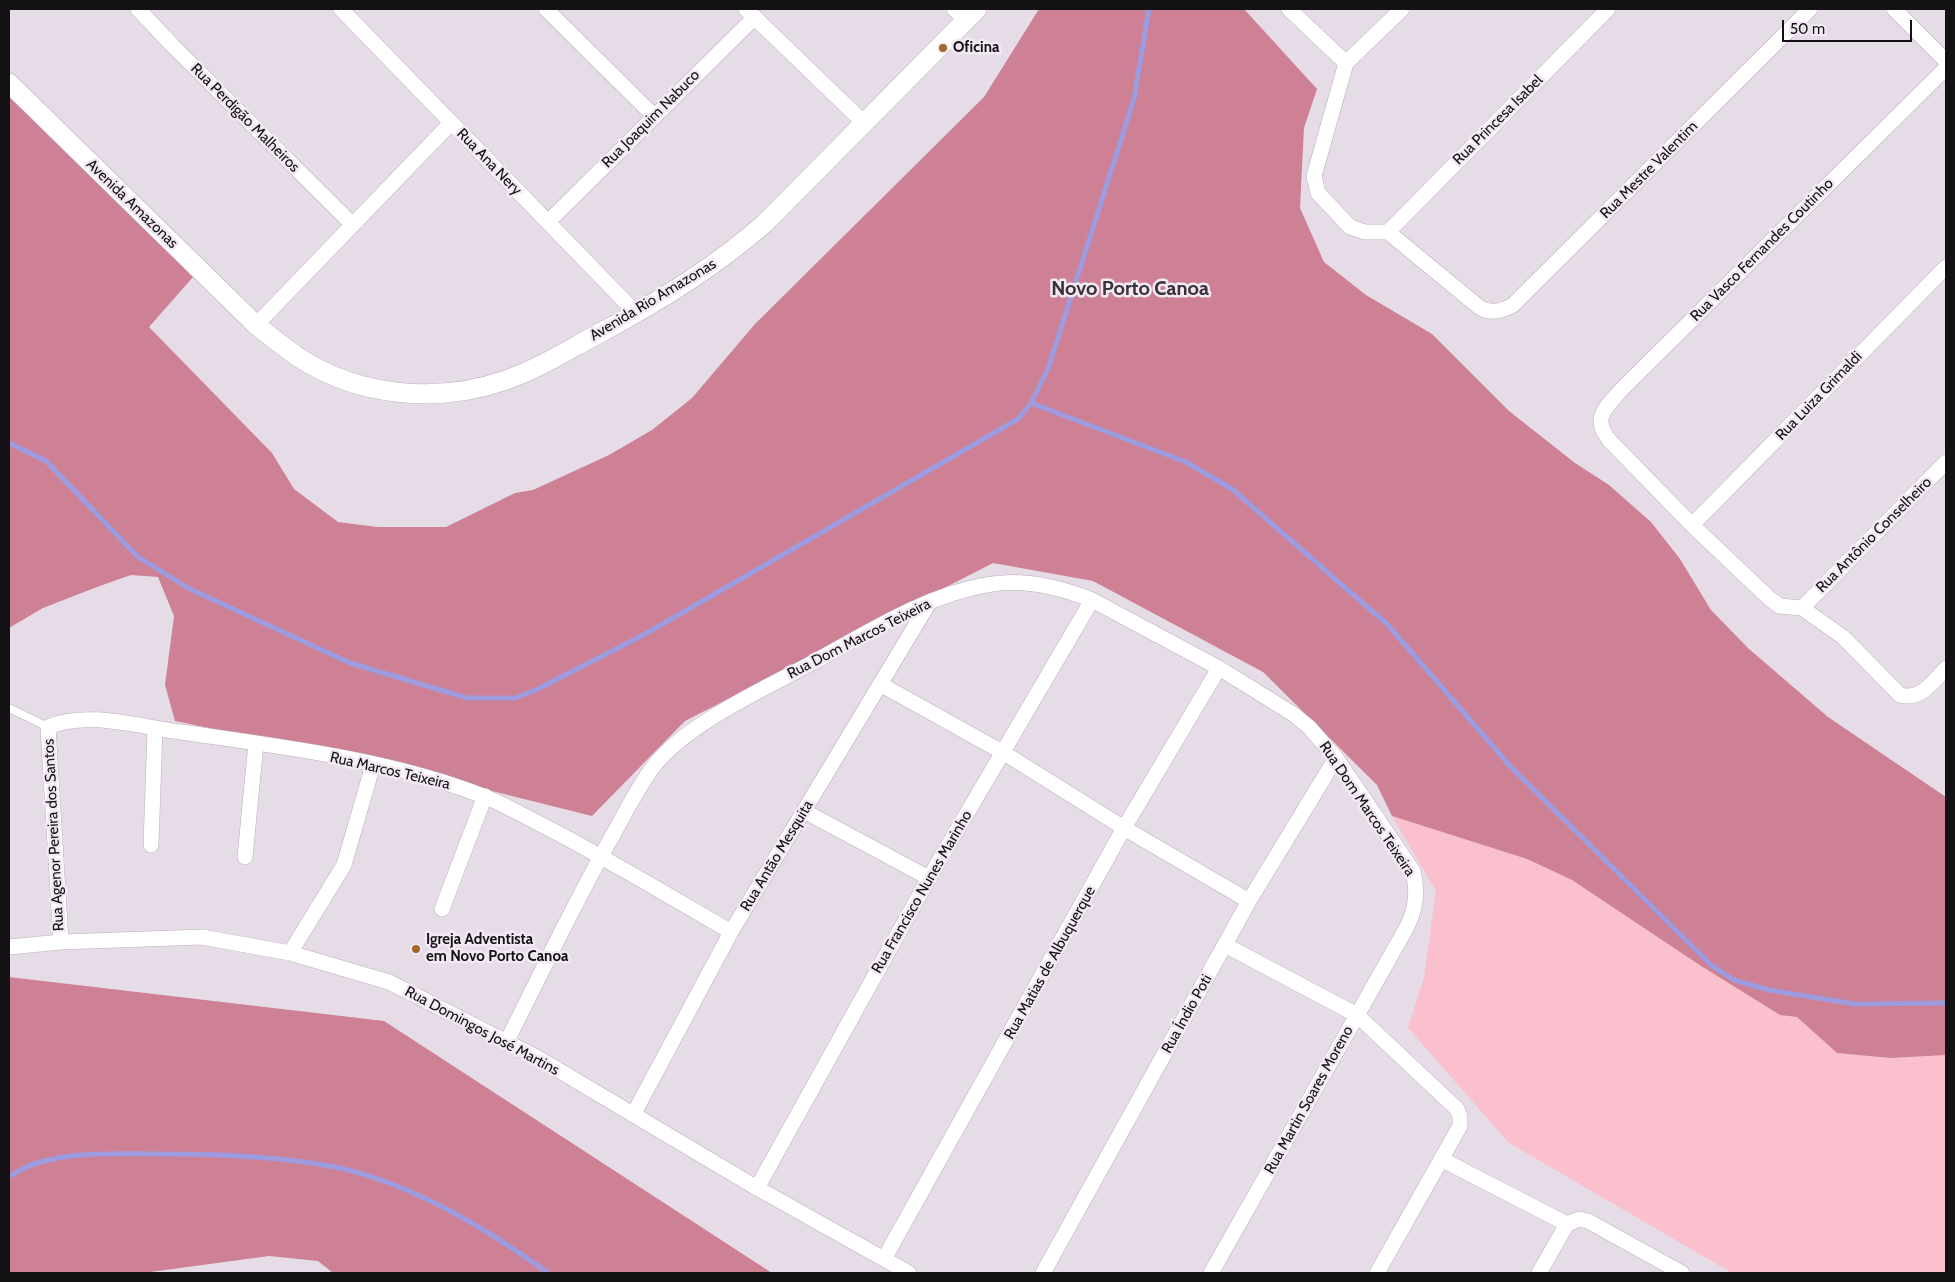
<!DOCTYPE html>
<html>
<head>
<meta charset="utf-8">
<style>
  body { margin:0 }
  #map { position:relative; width:1955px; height:1282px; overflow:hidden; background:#e6dce7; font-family:Cabin,sans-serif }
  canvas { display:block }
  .frame { position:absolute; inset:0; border:10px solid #141115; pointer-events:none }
  .scale { position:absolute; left:1782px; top:20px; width:130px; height:22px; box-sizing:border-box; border:2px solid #141115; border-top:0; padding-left:6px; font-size:15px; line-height:18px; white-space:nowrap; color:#141115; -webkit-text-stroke:4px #f3e9f4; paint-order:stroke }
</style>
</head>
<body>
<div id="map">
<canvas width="1955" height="1282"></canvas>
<div class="frame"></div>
<div class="scale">50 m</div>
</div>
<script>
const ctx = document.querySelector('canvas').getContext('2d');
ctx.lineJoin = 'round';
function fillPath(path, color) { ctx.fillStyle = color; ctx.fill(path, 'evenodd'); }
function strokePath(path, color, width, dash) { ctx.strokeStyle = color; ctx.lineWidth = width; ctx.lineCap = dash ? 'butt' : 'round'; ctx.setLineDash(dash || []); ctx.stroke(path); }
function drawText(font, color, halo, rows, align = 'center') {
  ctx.font = font + ' Cabin,sans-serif'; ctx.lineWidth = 5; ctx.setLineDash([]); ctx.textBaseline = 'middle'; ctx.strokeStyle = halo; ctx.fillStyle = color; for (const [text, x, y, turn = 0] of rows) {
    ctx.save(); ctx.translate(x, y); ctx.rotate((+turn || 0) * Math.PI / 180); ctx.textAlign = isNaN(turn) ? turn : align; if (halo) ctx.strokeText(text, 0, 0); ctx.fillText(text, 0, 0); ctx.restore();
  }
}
fillPath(new Path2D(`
  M1392,816l135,43 45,21 129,86 79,49 17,2 40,36 53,5 56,-3v218h-214l-223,-130 -101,-115 16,-51 12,-86z`), '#fbc0cd');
fillPath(new Path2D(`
  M1039,9h205l73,80 -13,39 -4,80 24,54 42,33 66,39 77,77 66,52 34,22 42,37 29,37 31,51 37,38 80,69 118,80v258l-56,3 -53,-5 -40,-36 -17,-2 -79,-49 -129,-86 -45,-21 -135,-43 -15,-31 -114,-113 -170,-91 -100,-18 -308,158 -93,95 -216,-54 -201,-41 -10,-36 9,-69 -16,-39 -27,-2 -34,12 -54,21 -34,20v-538l184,187 -44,50 123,126 22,36 44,33 39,5h69l69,-34 18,-3 76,-35 43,-25 40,-32 63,-74 229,-227z
  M9,977l375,44 388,252h-439l-15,-12 -49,-5 -126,17h-134z`), '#ce8194');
strokePath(new Path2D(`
  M1031,403l155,59 46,27 156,136 122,141 201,199 23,15 35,10 86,14 91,-1
  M9,443l37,18 92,96 50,31 162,75 117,35h48l21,-8 111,-57 371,-214 13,-16 17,-34 86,-270 15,-90
  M9,1176c9,-4 18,-10 28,-13 39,-12 83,-9 124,-9 58,0 117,2 174,13 77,16 151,61 213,106`), '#9d9ce0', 5);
const service = new Path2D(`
  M9,708l39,19`);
const minor = new Path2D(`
  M138,9l35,37 180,179
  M341,9l296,305
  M546,9l108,107
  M746,9l117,113
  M954,9l12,11
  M1289,9l57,54 -32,113 4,17 32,34 15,5h23l91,75c11,8 23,4 34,-2l297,-296
  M1894,9l52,52
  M1346,63l56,-54
  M1946,68l-325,322c-16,19 -30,28 -11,51l82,84 78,74 10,7 22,2 41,29 57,58c20,6 34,-14 46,-27
  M548,222l207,-205
  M1388,232l220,-223
  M256,325l195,-202
  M1692,525l254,-258
  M1802,608l144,-146
  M880,684l124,69 120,75 125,73
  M804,811l125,67
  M151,845l4,-116
  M245,857l11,-114
  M442,909l43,-113
  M61,942l-13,-215c38,-17 92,0 133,5 101,15 207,27 302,64 21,8 41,20 61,30 64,33 125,70 187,106
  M1225,945l132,70 100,94 3,7v10l-83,147
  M9,947l52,-5 141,-5 88,16 99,29 149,76 219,130 152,85
  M290,953l54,-88 29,-100
  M507,1041c35,-69 68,-140 107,-208 12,-22 24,-46 39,-66 33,-43 109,-77 157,-103 56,-30 113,-68 176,-79 36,-7 73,2 106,15l127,68 74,46 16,13 27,31 77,113c5,21 3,37 -6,56l-196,346
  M633,1115l98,-183 198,-329
  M1441,1159l126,65
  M757,1188l172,-310 163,-278
  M884,1259l240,-431 95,-160
  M1043,1273l206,-372 87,-143
  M1539,1273l28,-49 12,-5 9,2 94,52`);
const tertiary = new Path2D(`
  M9,83l247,242c14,11 28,22 42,32 61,40 140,47 208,23 32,-11 62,-30 92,-46 59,-31 116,-66 167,-111l212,-214`);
strokePath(service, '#b9afb9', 9);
strokePath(minor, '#b9afb9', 16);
strokePath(tertiary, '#b9afb9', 20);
strokePath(service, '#fff', 8);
strokePath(minor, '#fff', 15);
strokePath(tertiary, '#fff', 19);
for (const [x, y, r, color] of [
  [943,48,5,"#a4692a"],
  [416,949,5,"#a4692a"]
]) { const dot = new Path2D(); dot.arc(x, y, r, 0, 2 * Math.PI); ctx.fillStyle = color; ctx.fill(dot); strokePath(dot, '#f3e9f4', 2); }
drawText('bold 15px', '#141115', '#f3e9f4', [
  ["Oficina",953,48],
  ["Igreja Adventista",426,940],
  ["em Novo Porto Canoa",426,957]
], 'left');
drawText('15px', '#141115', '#f3e9f4', [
  ["Rua Perdigão Malheiros",245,118,45],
  ["Rua Joaquim Nabuco",651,119,-45],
  ["Rua Princesa Isabel",1498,120,-45],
  ["Rua Ana Nery",489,162,46],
  ["Rua Mestre Valentim",1649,170,-45],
  ["Avenida Amazonas",132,204,44],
  ["Rua Vasco Fernandes Coutinho",1762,250,-45],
  ["Avenida Rio Amazonas",653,300,-31],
  ["Rua Luiza Grimaldi",1819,396,-46],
  ["Rua Antônio Conselheiro",1874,535,-45],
  ["Rua Dom Marcos Teixeira",859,639,-27],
  ["Rua Marcos Teixeira",390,771,13],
  ["Rua Dom Marcos Teixeira",1367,809,56],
  ["Rua Agenor Pereira dos Santos",54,835,-93],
  ["Rua Antão Mesquita",777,856,-59],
  ["Rua Francisco Nunes Marinho",922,892,-60],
  ["Rua Matias de Albuquerque",1050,963,-61],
  ["Rua Índio Poti",1187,1014,-61],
  ["Rua Domingos José Martins",482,1031,28],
  ["Rua Martin Soares Moreno",1309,1100,-61]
]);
drawText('bold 20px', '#3a323a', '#f3e9f4', [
  ["Novo Porto Canoa",1130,289]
]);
</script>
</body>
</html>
